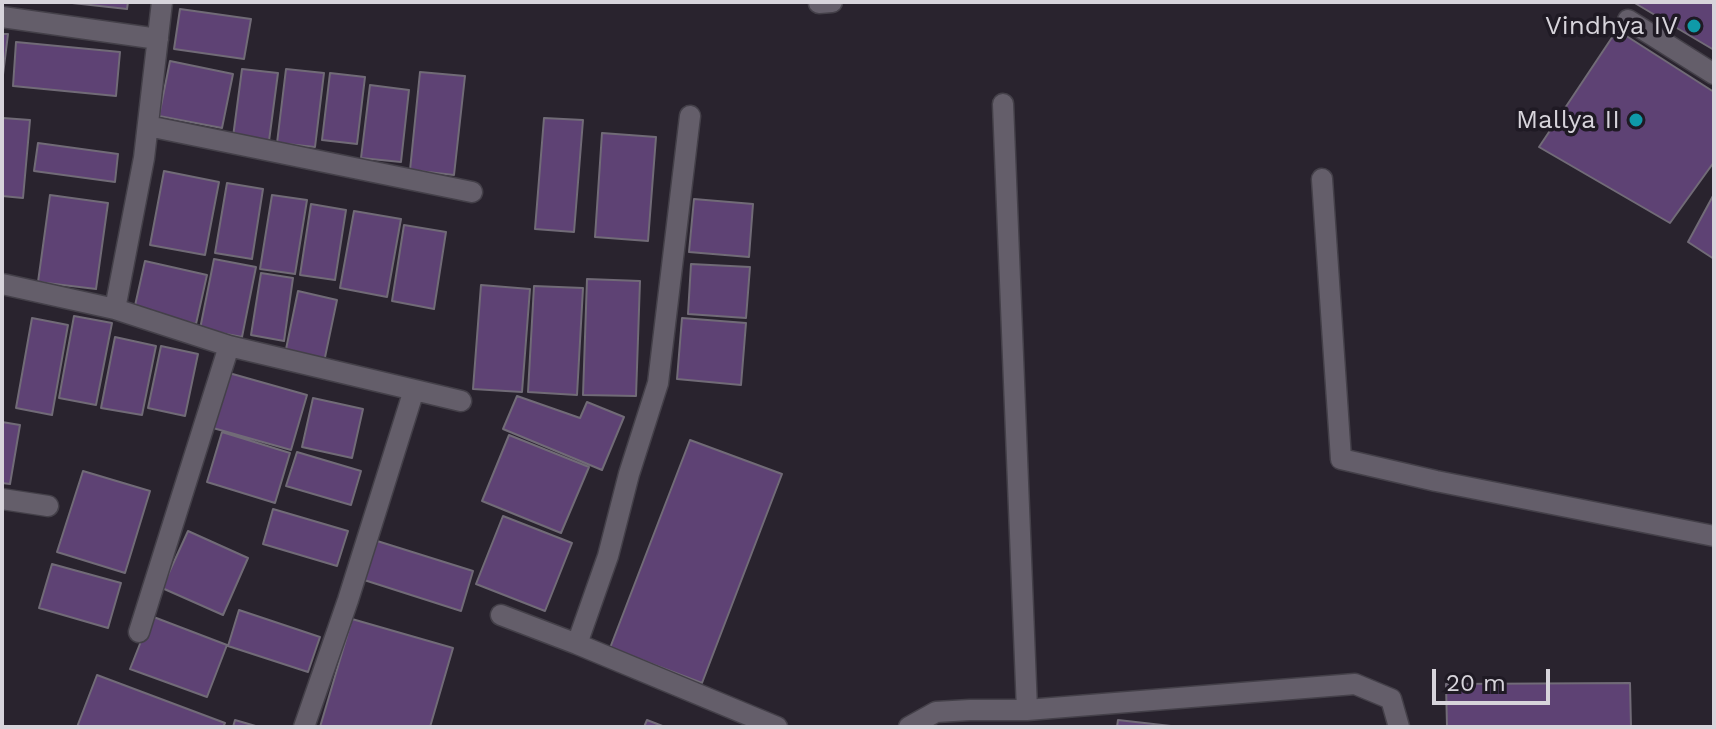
<!DOCTYPE html>
<html>
<head>
<meta charset="utf-8">
<style>
  body { margin:0 }
  #map { position:relative; width:1716px; height:729px; overflow:hidden; background:#29232e; font-family:"Work Sans",sans-serif }
  canvas { display:block }
  .frame { position:absolute; inset:0; border:4px solid #d7d4db; pointer-events:none }
  .scale { position:absolute; left:1432px; top:669px; width:118px; height:36px; box-sizing:border-box; border:4px solid #d7d4db; border-top:0; padding-left:10px; font-size:24px; line-height:28px; white-space:nowrap; color:#d7d4db; -webkit-text-stroke:6px #1f1a24; paint-order:stroke }
</style>
</head>
<body>
<div id="map">
<canvas width="1716" height="729"></canvas>
<div class="frame"></div>
<div class="scale">20 m</div>
</div>
<script>
const ctx = document.querySelector('canvas').getContext('2d');
ctx.lineJoin = 'round';
function fillPath(path, color) { ctx.fillStyle = color; ctx.fill(path, 'evenodd'); }
function strokePath(path, color, width, dash) { ctx.strokeStyle = color; ctx.lineWidth = width; ctx.lineCap = dash ? 'butt' : 'round'; ctx.setLineDash(dash || []); ctx.stroke(path); }
function drawText(font, color, halo, rows, align = 'center') {
  ctx.font = font + ' "Work Sans",sans-serif'; ctx.lineWidth = 7; ctx.setLineDash([]); ctx.textBaseline = 'middle'; ctx.strokeStyle = halo; ctx.fillStyle = color; for (const [text, x, y, turn = 0] of rows) {
    ctx.save(); ctx.translate(x, y); ctx.rotate((+turn || 0) * Math.PI / 180); ctx.textAlign = isNaN(turn) ? turn : align; if (halo) ctx.strokeText(text, 0, 0); ctx.fillText(text, 0, 0); ctx.restore();
  }
}
const building = new Path2D(`
  M63,2h65l-1,7z
  M1633,2h81v48z
  M180,9l71,10 -7,40 -70,-10z
  M1617,30l97,62v70l-44,61 -131,-76z
  M2,34h6l-6,49z
  M16,42l104,10 -4,44 -103,-10z
  M170,61l63,13 -11,54 -63,-12z
  M242,69l36,4 -9,68 -36,-4z
  M286,69l38,4 -9,74 -38,-4z
  M420,72l45,4 -11,99 -44,-5z
  M330,73l35,4 -8,67 -35,-4z
  M370,85l39,5 -8,72 -40,-4z
  M3,118l27,2 -7,78 -21,-2z
  M544,118l39,2 -9,112 -39,-3z
  M602,133l54,4 -8,104 -53,-4z
  M38,143l80,11 -3,28 -81,-11z
  M164,171l55,11 -14,73 -55,-10z
  M227,183l36,6 -11,70 -37,-6z
  M1714,194v65l-26,-17z
  M50,195l58,8 -12,86 -58,-7z
  M272,195l35,5 -12,74 -35,-5z
  M694,199l59,5 -4,53 -60,-5z
  M311,204l35,6 -11,70 -35,-5z
  M354,211l47,8 -14,78 -47,-9z
  M404,225l42,7 -12,77 -42,-8z
  M214,259l42,8 -14,70 -42,-8z
  M145,261l62,14 -11,49 -62,-14z
  M691,264l59,3 -4,51 -58,-4z
  M261,273l32,5 -9,63 -33,-6z
  M587,279l53,2 -4,115 -53,-1z
  M481,285l49,4 -8,103 -49,-3z
  M534,286l49,2 -6,107 -49,-3z
  M298,291l39,9 -13,62 -39,-8z
  M74,316l38,7 -16,82 -37,-7z
  M32,318l36,7 -16,90 -36,-7z
  M682,318l64,5 -5,62 -64,-6z
  M115,337l41,9 -14,69 -41,-7z
  M161,346l37,8 -13,62 -37,-8z
  M229,373l78,22 -16,55 -78,-22z
  M517,396l63,22 7,-16 37,15 -22,53 -99,-41z
  M313,398l50,11 -11,49 -50,-11z
  M2,422l18,3 -10,59 -8,-1z
  M222,432l68,21 -15,50 -68,-21z
  M509,435l80,32 -28,66 -79,-32z
  M690,440l92,34 -80,209 -92,-35z
  M297,452l64,19 -10,34 -65,-19z
  M83,471l67,20 -25,82 -68,-21z
  M273,509l75,22 -11,35 -74,-22z
  M503,516l69,27 -27,68 -69,-27z
  M188,531l60,27 -25,57 -61,-27z
  M374,540l99,31 -12,40 -100,-32z
  M52,564l69,19 -13,45 -69,-20z
  M239,610l81,27 -12,35 -80,-26z
  M151,616l76,29 -20,52 -77,-28z
  M352,619l101,29 -23,79h-110z
  M97,675l128,48 -2,4h-146z
  M1630,683l1,44h-184l-1,-43z
  M235,720l24,7h-26z
  M647,720l18,7h-21z
  M1118,720l53,6v1h-54z`);
fillPath(building, '#5e4274');
strokePath(building, '#716b77', 2);
const minor = new Path2D(`
  M819,3l13,-1
  M2,17l156,22
  M1628,20l86,54
  M1003,104l24,606
  M690,116l-32,267 -29,91 -21,82 -31,88 200,83
  M148,126l324,66
  M1322,179l19,280 95,22 278,55
  M2,284l113,25 29,-151 18,-156
  M115,309l114,37 232,55
  M2,499l46,7
  M501,615l76,29
  M139,632l90,-286
  M304,727l44,-127 66,-210
  M909,727l27,-15 34,-2h57l328,-26 36,15 8,28`);
strokePath(minor, '#444049', 23);
strokePath(minor, '#645e6a', 20);
for (const [x, y, r, color] of [
  [1694,26,8,"#0f9aa8"],
  [1636,120,8,"#0f9aa8"]
]) { const dot = new Path2D(); dot.arc(x, y, r, 0, 2 * Math.PI); ctx.fillStyle = color; ctx.fill(dot); strokePath(dot, '#1f1a24', 3); }
drawText('26px', '#d7d4db', '#1f1a24', [
  ["Vindhya IV",1678,26],
  ["Mallya II",1620,120]
], 'right');
</script>
</body>
</html>
